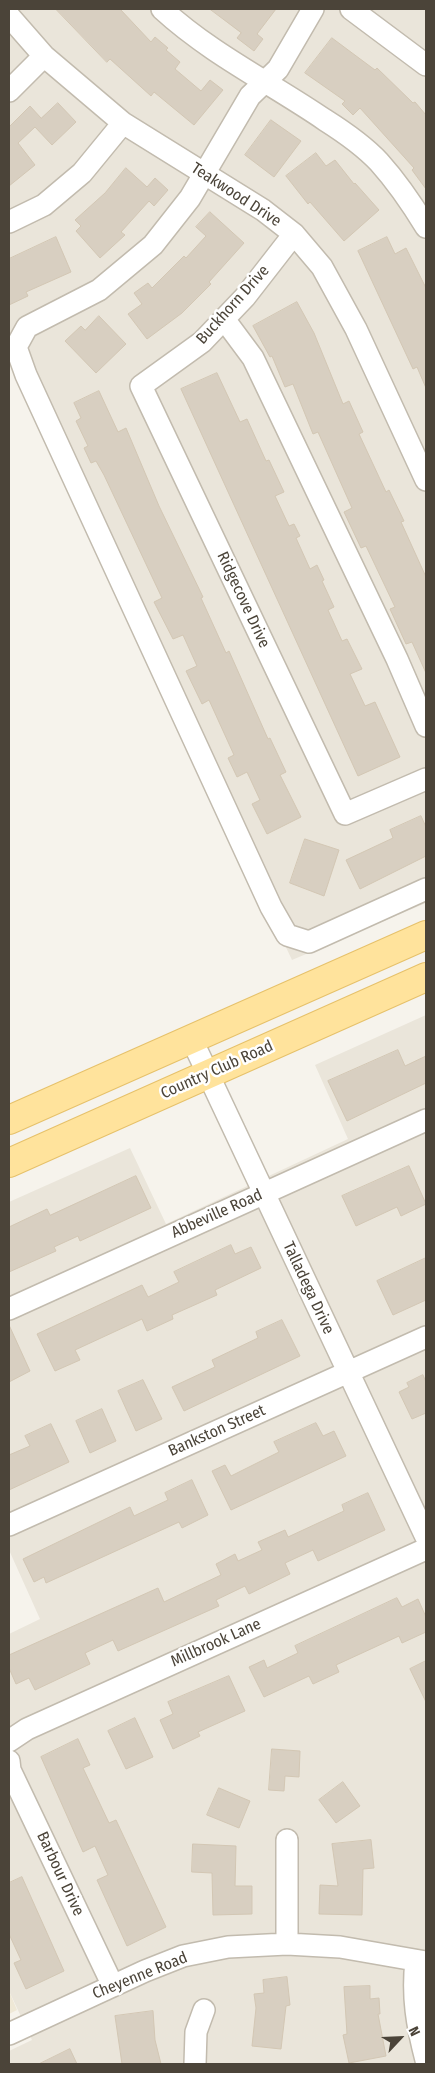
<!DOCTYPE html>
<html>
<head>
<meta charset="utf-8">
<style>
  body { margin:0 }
  #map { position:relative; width:435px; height:2073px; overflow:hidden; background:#f6f3ec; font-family:"Fira Sans Condensed",sans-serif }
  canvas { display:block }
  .frame { position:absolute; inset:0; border:10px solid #4b4439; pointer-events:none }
  .north { position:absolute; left:375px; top:2013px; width:50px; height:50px; -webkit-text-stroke:4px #fff; paint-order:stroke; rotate:65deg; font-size:14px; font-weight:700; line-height:20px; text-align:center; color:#4b4439 }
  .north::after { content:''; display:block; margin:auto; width:18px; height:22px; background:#4b4439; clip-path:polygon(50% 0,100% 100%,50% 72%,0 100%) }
</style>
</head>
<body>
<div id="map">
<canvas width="435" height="2073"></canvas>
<div class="frame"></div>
<div class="north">N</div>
</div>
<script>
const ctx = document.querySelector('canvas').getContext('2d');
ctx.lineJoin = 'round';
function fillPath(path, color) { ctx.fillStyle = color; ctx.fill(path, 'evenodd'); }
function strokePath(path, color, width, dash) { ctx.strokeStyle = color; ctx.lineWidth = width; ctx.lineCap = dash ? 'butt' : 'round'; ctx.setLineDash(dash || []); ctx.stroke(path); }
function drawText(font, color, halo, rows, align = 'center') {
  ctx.font = font + ' "Fira Sans Condensed",sans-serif'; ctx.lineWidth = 5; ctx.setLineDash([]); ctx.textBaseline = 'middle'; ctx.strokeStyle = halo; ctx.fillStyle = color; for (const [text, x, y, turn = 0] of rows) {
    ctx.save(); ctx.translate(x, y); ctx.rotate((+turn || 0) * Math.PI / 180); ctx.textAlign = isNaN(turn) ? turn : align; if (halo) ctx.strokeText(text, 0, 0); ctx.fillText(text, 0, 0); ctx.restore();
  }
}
fillPath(new Path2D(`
  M9,9h417v894l-134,57 -283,-600z
  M426,1015v1049h-417v-13l23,-11 -23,-49v-357l31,-15 -31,-69v-348l121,-54 36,76 182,-85 -33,-74z`), '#eae5da');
fillPath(new Path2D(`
  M9,1991l8,19 -8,4z`), '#efe8d6');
const building = new Path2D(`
  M56,9h64l31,33 4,-5 13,11 -2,2 14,12 -5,7 26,22 9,-11 13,10 -29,35 -40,-33 -3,4 -41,-37 -3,3z
  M210,9h66l-19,25 6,5 -9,12 -17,-13 4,-5z
  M332,38l43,32 2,-2 36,35 2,-1 11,13v74l-14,-19 2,-2 -54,-60 -7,7 -11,-11 3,-3 -40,-28z
  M58,103l18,19 -24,23 -17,-18 -17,16 17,22 -26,21v-59l21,-21 11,12z
  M271,120l30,21 -27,36 -29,-22z
  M316,153l10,13 9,-6 19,24 1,-1 24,27 -35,31 -34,-39 -2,2 -22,-28z
  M126,168l21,19 8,-9 13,12 -14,16 -5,-5 -28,31 4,3 -25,23 -24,-27 5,-5 -6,-6 30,-27z
  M210,212l34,31 -35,39 2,2 -29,29 -35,26 -19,-25 14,-10 -8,-11 14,-10 4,5 32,-32 2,2 20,-22 -10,-9z
  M56,237l15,35 -45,20 2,4 -19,9v-46z
  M387,237l8,17 11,-6 20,40v100l-9,-21 -4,2 -55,-118z
  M297,302l17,31 29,71 6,-3 14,31 -4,2 27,58 3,-2 15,31 -3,1 25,55v96l-14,-31 -6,2 -16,-35 5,-2 -29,-61 -5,2 -17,-36 8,-4 -34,-76 -5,2 -20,-50 -8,3 -13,-31 -2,1 -17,-31z
  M99,316l27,28 -30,29 -31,-32 16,-15 4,4z
  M217,373l23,49 7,-3 19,42 3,-1 15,32 -9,4 14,30 5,-2 6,12 -4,2 14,31 7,-4 7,15 -2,1 12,26 -6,3 14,31 5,-2 15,30 -12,5 15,32 10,-4 25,55 -42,19 -177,-387z
  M99,391l19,41 8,-4 33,78 44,91 -2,1 25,55 3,-2 39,88 2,-1 16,34 -6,3 21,42 -34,17 -15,-30 8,-4 -13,-28 -10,5 -9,-19 6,-3 -25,-55 -7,4 -16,-33 11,-5 -14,-31 -10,4 -19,-37 8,-4 -58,-123 -8,-14 -5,2 -7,-15 4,-2 -12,-25 5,-3 -7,-15z
  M421,816l5,11v29l-66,33 -14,-29 47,-22 -3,-8z
  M305,839l34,11 -15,46 -34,-13z
  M398,1050l7,16 21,-10v27l-79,38 -19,-40z
  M409,1166l17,38 -25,12 -4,-9 -41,19 -14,-30z
  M136,1176l15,32 -71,33 -2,-5 -24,11 2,4 -47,21v-45l38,-18 3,6z
  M231,1245l4,9 16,-7 10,21 -46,22 2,5 -45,20 1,4 -26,12 -5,-12 -67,31 5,10 -25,11 -18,-37 105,-49 6,12 31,-15 -5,-10z
  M426,1258v42l-33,15 -16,-34z
  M282,1320l18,36 -116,55 -12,-24 43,-20 -3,-7 46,-22 -2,-6z
  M9,1325l21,46 -21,11z
  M423,1375l3,7v31l-14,6 -13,-27 10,-5 -2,-4z
  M143,1380l19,39 -26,12 -18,-40z
  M102,1409l14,32 -26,12 -14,-32z
  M316,1423l7,13 11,-5 12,25 -115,54 -19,-39 13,-6 6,11 48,-24 -5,-10z
  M51,1424l18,38 -60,28v-35l21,-9 -5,-10z
  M192,1480l16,35 -26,13 -3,-6 -133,61 -2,-6 -10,5 -11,-23 107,-52 4,9 34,-16 -3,-7z
  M368,1493l17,37 -67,31 -5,-11 -28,13 5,11 -41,20 -4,-8 -29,14 3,6 -101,45 -5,-11 -28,13 5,11 -55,26 -6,-12 -13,6 -7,-16v-13l149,-67 6,14 57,-27 -5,-11 19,-10 3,7 24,-11 -4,-8 27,-12 3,7 56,-26 -2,-6z
  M397,1598l5,9 16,-8 8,18v15l-24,11 -3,-7 -63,29 3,7 -26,12 -4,-8 -45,21 -15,-30 15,-7 3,8 31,-15 -3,-7z
  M426,1661v41l-16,-33z
  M229,1676l16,35 -47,21 2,4 -27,13 -13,-29 13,-6 -5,-12z
  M135,1718l18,39 -27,12 -18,-38z
  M78,1739l12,26 -7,3 26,55 7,-3 50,107 -39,19 -30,-66 11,-5 -13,-29 -12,6 -42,-95z
  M272,1749l28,2 -1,26 -14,-1 -1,15 -15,-1z
  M343,1782l17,24 -24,17 -17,-23z
  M219,1788l31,13 -11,27 -32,-13z
  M371,1840l3,28 -11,1 -1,46 -43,-1 1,-29 18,1 -6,-42z
  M193,1844l43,2 -1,40h17v28l-39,1 -1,-42 -20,-1z
  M22,1877l42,94 -38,18 -12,-26 7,-3 -12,-26v-51z
  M287,1977l3,28 -4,1 -5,43 -29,-3 4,-38 -2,-14 10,-1 -1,-13z
  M370,1986v13l9,-1 1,16h-2l8,42 -37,7 -6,-28 4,-1 -3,-47z
  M153,2011l2,29 6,24h-39l-7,-48z
  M70,2049l7,15h-38z`);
fillPath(building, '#d8cfc1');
strokePath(building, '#d3c7b4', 1);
const minor = new Path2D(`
  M162,9c49,45 109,74 163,111 19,12 39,26 54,42 18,20 33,42 47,65
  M313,9l-35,60 -28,27 -60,102 -37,47 -54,45 -72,37 -11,20 10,28 245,532 16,28 22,7 117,-53
  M351,9l75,56
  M9,16l35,40 79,67 140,87 31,24 28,33 34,62 70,151
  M9,91l35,-35
  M9,222l35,-17 38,-32 41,-50
  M294,234l-49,63 -43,45 -61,44 204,428 81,-35
  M224,319l29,39 144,301 29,67
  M191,1038l235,499
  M9,1309l417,-189
  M9,1525l417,-188
  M9,1741l18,-12 399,-180
  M9,1761l1,9 103,216
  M287,1840v104
  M416,1961c-4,35 1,65 10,99
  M9,2034l136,-63 38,-15 45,-9 59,-3 53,3 86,15
  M195,2064l1,-32 8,-22`);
const major = new Path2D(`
  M9,1120l417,-185
  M9,1163l417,-186`);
strokePath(minor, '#c2bbae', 24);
strokePath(major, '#e6c16a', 30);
strokePath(minor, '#fff', 21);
strokePath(major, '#ffe39c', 28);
drawText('16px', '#4b4439', '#fff', [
  ["Teakwood Drive",236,195,33],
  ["Buckhorn Drive",233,305,-48],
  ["Ridgecove Drive",243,600,65],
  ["Country Club Road",217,1070,-24],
  ["Abbeville Road",217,1214,-24],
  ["Talladega Drive",308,1288,65],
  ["Bankston Street",217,1431,-24],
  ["Millbrook Lane",216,1643,-24],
  ["Barbour Drive",60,1874,65],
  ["Cheyenne Road",140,1976,-22]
]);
</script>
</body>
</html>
